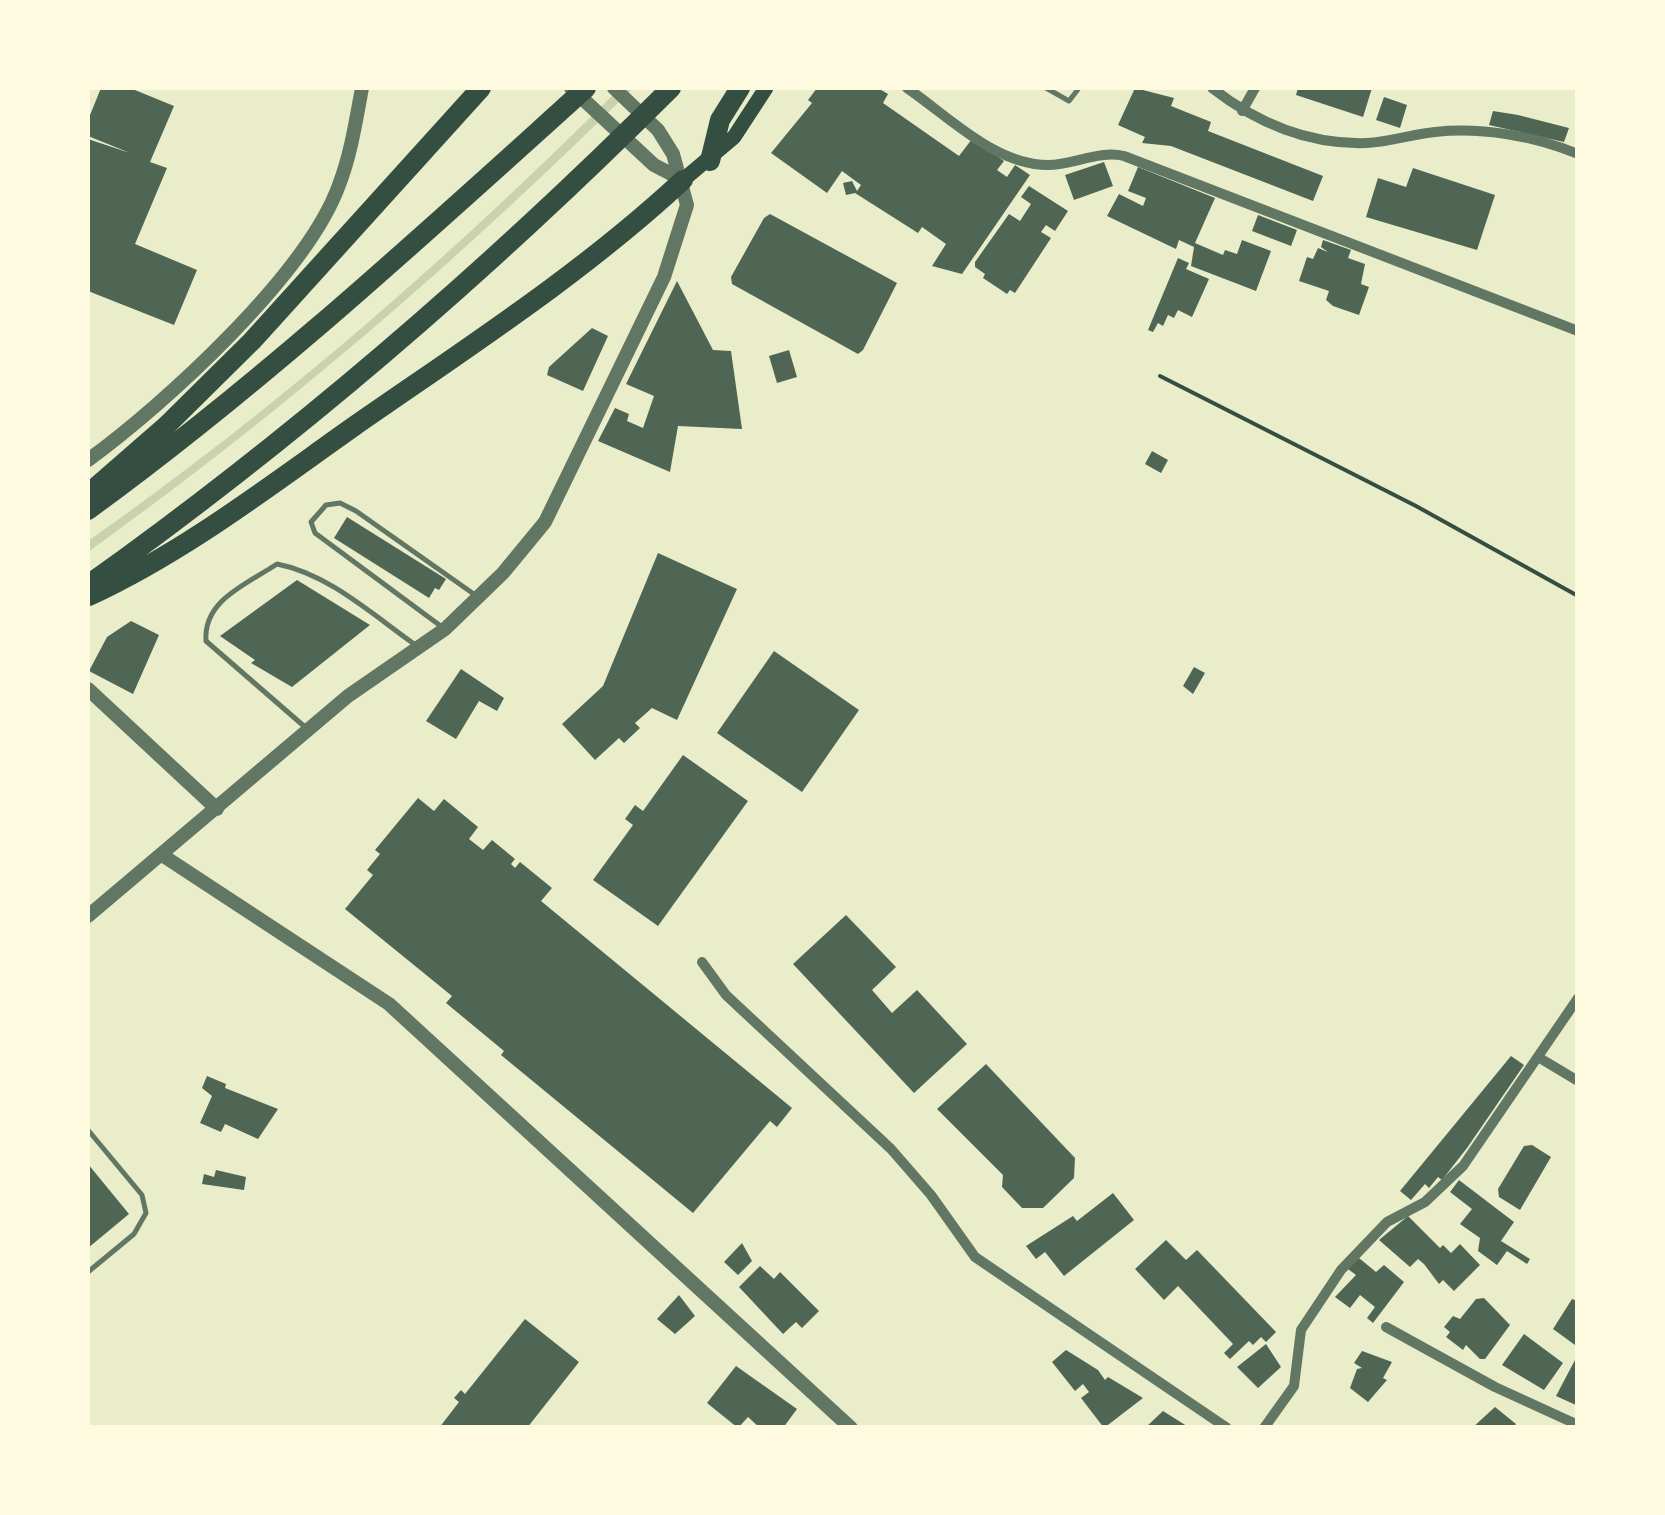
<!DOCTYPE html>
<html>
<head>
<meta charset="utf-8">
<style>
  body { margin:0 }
  #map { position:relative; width:1665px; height:1515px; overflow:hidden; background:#e9edc9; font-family:Lato,sans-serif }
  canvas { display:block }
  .frame { position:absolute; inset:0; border:90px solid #fefae0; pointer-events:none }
</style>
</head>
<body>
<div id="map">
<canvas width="1665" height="1515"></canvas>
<div class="frame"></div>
</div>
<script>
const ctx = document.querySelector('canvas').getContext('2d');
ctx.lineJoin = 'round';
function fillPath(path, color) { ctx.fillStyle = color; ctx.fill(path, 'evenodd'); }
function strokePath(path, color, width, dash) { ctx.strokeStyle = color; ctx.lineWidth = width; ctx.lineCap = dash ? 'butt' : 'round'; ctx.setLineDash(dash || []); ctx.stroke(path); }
fillPath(new Path2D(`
  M620,88h13c-170,169 -350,324 -545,464v-11c191,-134 367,-288 532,-453z`), '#cad2ad');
fillPath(new Path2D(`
  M101,88h29l44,18 -24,56 17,6 -32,76 62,26 -23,55 -86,-34v-152l42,14 -42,-17v-16z
  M817,88h61l10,6 -5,9 76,53 13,-17 32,22 -7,9 10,7 8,-12 15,10 -68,99 -30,-8 14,-22 -24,-17 -4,6 -63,-40 -9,2 -3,-12 9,-2 5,10 4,-6 -19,-14 -15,22 -56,-40 41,-50 -4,-3z
  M1135,88l39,10 -3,8 40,16 -3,9 115,45 -10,25 -142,-55 -29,-3 3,-6 -27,-12z
  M1298,88h74l-9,29 -67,-22z
  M1384,97l23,8 -7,23 -24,-8z
  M1493,111l25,4 51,13 -5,14 -75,-17z
  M1104,162l9,24 -39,14 -9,-25z
  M1138,167l77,31 -20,45 28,12 2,-5 12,4 5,-14 29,11 -15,40 -65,-25 3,-19 -15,-7 -3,9 -69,-33 12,-22 24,12 3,-8 -18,-7z
  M1413,168l82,27 -18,55 -111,-33 12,-39 28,9z
  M1029,186l39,25 -13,20 -9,-6 -5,7 10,6 -36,55 -5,-3 -3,4 -24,-16 2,-4 -10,-7v-5l34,-48 11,7 11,-17 -10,-7z
  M770,214l127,69 -34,67 -5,4 -126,-70 -1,-7 33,-59z
  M1258,215l39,15 -6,16 -39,-15z
  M1323,240l28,10 -3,8 17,6 -4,20 8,3 -10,28 -26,-9 -7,-6 3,-9 -30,-10 8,-24 6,2 5,-11 10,4 -7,-5z
  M1178,258l11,5 -3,6 23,10 -17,38 -14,-7 -4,8 -6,-3 -5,11 -5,-3 -5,9 -5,-2z
  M677,281l36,69 18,1 11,78 -64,-3 -8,46 -72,-31 17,-33 14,6 -2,7 16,7 11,-32 -28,-12z
  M592,328l16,8 -25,55 -36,-16 2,-8z
  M789,350l8,27 -20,6 -8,-27z
  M1152,451l16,9 -7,13 -16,-9z
  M347,517l99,62 -7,11 -4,-2 -6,10 -95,-60z
  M658,553l79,36 -60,131 -25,-12 -17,15 5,5 -16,15 -5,-5 -24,22 -33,-36 41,-38z
  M297,580l73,45 -78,62 -41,-24 4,-3 -35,-24z
  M131,621l28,14 -26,59 -44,-23 18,-34z
  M774,651l85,59 -57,82 -85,-59z
  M1194,667l11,6 -12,21 -10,-8z
  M461,669l43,29 -7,13 -18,-10 -23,38 -30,-18z
  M683,755l65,46 -90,125 -65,-46 40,-55 -8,-6 10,-14 8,6z
  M418,798l16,13 10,-12 34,28 -9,12 14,11 9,-10 23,19 -4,5 4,4 5,-6 32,26 -11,13 251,207 -15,19 -7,-6 -77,92 -192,-158 3,-4 -58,-48 6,-7 -107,-87 28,-34 -6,-5 13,-16 -5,-4z
  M846,915l50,52 -24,23 20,23 25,-23 50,54 -53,49 -121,-129z
  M1511,1056l13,9 -57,83 -25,32 -4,-3 -9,11 -4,-4 -14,16 -11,-9z
  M986,1064l89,94 -1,20 -31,30h-21l-20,-21 1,-12 -66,-66z
  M207,1076l19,8 -1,4 53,21 -20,30 -33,-15 -4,8 -21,-9 12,-27 -10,-8z
  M1532,1145l19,12 -31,53 -21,-13 -1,-8 26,-43z
  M88,1164l41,50 -41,34z
  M216,1170l30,7 -2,13 -42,-6 2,-10 10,3z
  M1459,1180l55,42 -13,19 29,18 -3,5 -20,-13 -10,14 -19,-14 2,-13 -20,-14 12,-15 -22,-17z
  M1113,1193l21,27 -70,56 -19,-24 -9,7 -10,-13 47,-30 4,5z
  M1408,1216l32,32 3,-3 8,8 9,-9 20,21 -26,26 -11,-11 -4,4 -15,-20 -6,-5 -8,8 -31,-27z
  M1166,1240l20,20 11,-10 79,82 -10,10 -5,-5 -8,8 -4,-4 -19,18 -6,-6 9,-9 -55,-58 -14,14 -29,-31z
  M742,1243l10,18 -14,14 -14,-13z
  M1359,1258l17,14 8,-7 20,17 -31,41 -6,-5 8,-11 -15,-12 -10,13 -15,-11 21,-22 -8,-6z
  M760,1266l14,13 6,-7 39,39 -17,17 -6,-6 -13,12 -44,-47z
  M679,1295l16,21 -20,18 -18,-15z
  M1484,1298l26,27 -25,34h-5l-14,-14 -3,5 -17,-13 4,-5 -6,-5 9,-11 7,3 16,-20z
  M1572,1299l6,2 -3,44 -22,-16z
  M525,1319l54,43 -52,66h-88l20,-26 -5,-4 7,-8 4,4z
  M1524,1334l39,29 -19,27 -42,-25z
  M1266,1344l15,23 -23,21 -21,-21z
  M1066,1350l32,20 7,10 3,-3 35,21 -39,30 -23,-30 8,-6 -6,-8 -8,7 -23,-29z
  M1362,1351l30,11 -9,16 4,2 -19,22 -18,-14 7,-19 5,-1 -8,-5z
  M1575,1360l3,2v44l-22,-10z
  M736,1366l61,43 -14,19h-23l-12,-11 -10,11 -31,-25z
  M1495,1407l21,17 -3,4h-41z
  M1163,1411l27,17h-45z`), '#4f6655');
strokePath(new Path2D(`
  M1160,376l256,130 162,90`), '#344e41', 4);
strokePath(new Path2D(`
  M1046,88l23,13 10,-13
  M442,627l-127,-94 -4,-11 15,-17 14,-2 16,8 122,86
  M305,727l-99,-86c-3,-41 41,-57 71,-77 52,10 97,52 140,82
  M88,1130l54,65 4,18 -12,21 -46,38`), '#617663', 5);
strokePath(new Path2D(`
  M907,88c41,28 88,77 141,77 25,0 51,-15 76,-9l454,175
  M1212,88c45,35 97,57 155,55 23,-1 46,-9 68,-11 46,-5 100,4 143,22
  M1242,111l13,-23
  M702,962l24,33 165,154 40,46 44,62 252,171
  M1538,1057l40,24
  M1386,1327l109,60 83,38
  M1264,1428l30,-42 7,-56 40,-60 46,-48 38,-20 38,-36 115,-168`), '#617663', 10);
strokePath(new Path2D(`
  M571,88l83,77 29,15
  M88,460c77,-56 219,-186 251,-275 12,-31 17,-65 23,-97
  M88,689l129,120
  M162,855l227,149 462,424
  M88,916l260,-220 97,-67 58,-56 42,-51 119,-245 23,-72 -14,-51 -15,-24 -44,-42`), '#617663', 14);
strokePath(new Path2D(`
  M683,180l51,-43 32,-49`), '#344e41', 15);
strokePath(new Path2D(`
  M710,161l10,-41 20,-32
  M88,494l78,-68 86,-85 229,-253
  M88,510c177,-129 336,-276 498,-422
  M88,585c209,-149 401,-315 583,-497
  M89,596c95,-44 179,-109 264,-169 112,-78 229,-153 330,-247`), '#344e41', 20);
</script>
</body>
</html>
